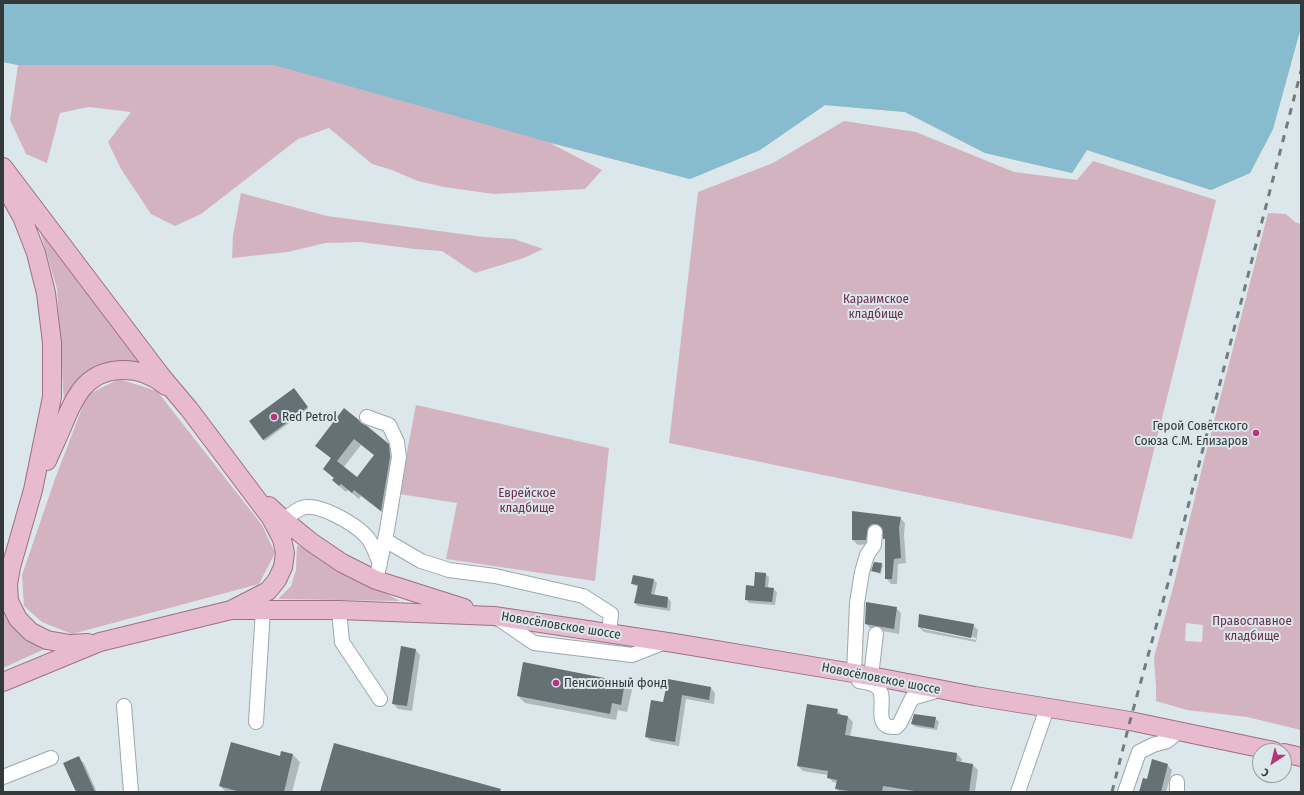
<!DOCTYPE html>
<html>
<head>
<meta charset="utf-8">
<style>
  body { margin:0 }
  #map { position:relative; width:1304px; height:795px; overflow:hidden; background:#dbe7eb; font-family:"Fira Sans Condensed",sans-serif }
  canvas { display:block }
  .frame { position:absolute; inset:0; border:4px solid #34393a; pointer-events:none }
  .north { position:absolute; left:1252px; top:743px; width:40px; height:40px; box-sizing:border-box; background:#dbe7eb; border:1px solid #98a1a4; border-radius:50%; rotate:215deg; font-size:11px; font-weight:700; line-height:16px; text-align:center; color:#34393a }
  .north::after { content:''; display:block; margin:auto; width:14px; height:18px; background:#b7337a; clip-path:polygon(50% 0,100% 100%,50% 72%,0 100%) }
</style>
</head>
<body>
<div id="map">
<canvas width="1304" height="795"></canvas>
<div class="frame"></div>
<div class="north">С</div>
</div>
<script>
const ctx = document.querySelector('canvas').getContext('2d');
ctx.lineJoin = 'round';
function fillPath(path, color) { ctx.fillStyle = color; ctx.fill(path, 'evenodd'); }
function strokePath(path, color, width, dash) { ctx.strokeStyle = color; ctx.lineWidth = width; ctx.lineCap = dash ? 'butt' : 'round'; ctx.setLineDash(dash || []); ctx.stroke(path); }
function drawText(font, color, halo, rows, align = 'center') {
  ctx.font = font + ' "Fira Sans Condensed",sans-serif'; ctx.lineWidth = 4; ctx.setLineDash([]); ctx.textBaseline = 'middle'; ctx.strokeStyle = halo; ctx.fillStyle = color; for (const [text, x, y, turn = 0] of rows) {
    ctx.save(); ctx.translate(x, y); ctx.rotate((+turn || 0) * Math.PI / 180); ctx.textAlign = isNaN(turn) ? turn : align; if (halo) ctx.strokeText(text, 0, 0); ctx.fillText(text, 0, 0); ctx.restore();
  }
}
fillPath(new Path2D(`
  M3,3h1298v24l-28,102 -23,44 -39,17 -124,-40 -15,23 -87,-20 -80,-41 -80,-7 -65,45 -70,29 -140,-36 52,27 -17,19 -91,5 -50,-7 -26,-6 -26,-11 -20,-6 -43,-36 -31,11 -97,75 -26,12 -24,-12 -30,-45 -13,-27 23,-30 -42,-5 -29,6 -13,50 -21,-9 -16,-34 8,-55 -15,-3z
  M844,121l72,11 98,40 63,8 16,-19 123,39 -84,339 -463,-96 29,-251 75,-29z
  M241,193l86,23 157,21 30,2 29,10 -19,9 -49,15 -33,-22 -27,-2 -55,-7 -35,1 -37,9 -56,6 1,-22z
  M1268,213l18,1 9,8 6,2v506l-54,-13 -60,-7 -31,-9v-14l-2,-30 20,-73 28,-116zM1186,623l17,2 -1,17 -17,-1z
  M35,214l114,152 -41,-3 -44,41 -7,-115z
  M119,379l38,12 105,134 13,28 -16,31 -187,50 -30,-12 -18,-16 -2,-31 33,-96 32,-84z
  M416,405l193,43 -14,133 -149,-22 11,-56 -58,-9z
  M297,545l103,56 -122,-2 13,-13 5,-16z
  M3,592l46,55 -46,21z`), '#d4b3c0');
fillPath(new Path2D(`
  M3,3h1298v24l-28,102 -23,44 -39,17 -124,-40 -15,23 -87,-20 -80,-41 -80,-7 -65,45 -70,29 -142,-37 -274,-77h-256l-15,-3z`), '#87bcce');
fillPath(new Path2D(`
  M295,391l13,18 -43,32 -2,-2z
  M358,420l36,30 -6,67 -27,-21 -2,3 -11,-9 -2,2 -6,-5 -6,-7 1,-1 -11,-10 8,-10 -16,-13zM361,445l14,11 -18,22 -14,-10z
  M853,512l47,6 5,5 -1,11 2,29 -8,1 -1,20h-6l-5,-6v-38l-2,-2 -1,-9h-6l-6,15 -13,1 -5,-5z
  M881,564l2,1 -2,9 -9,-3z
  M765,574l4,3 -1,11 5,1 4,3 -2,13 -26,-2 -3,-4z
  M654,580l3,3 -3,13 14,2 3,4 -1,9 -32,-5 -3,-3 3,-16 -5,-3z
  M896,608l5,5 -2,21 -28,-5 -5,-5z
  M973,625l5,5 -2,12 -52,-10 -5,-5zM923,627l53,11v2l-53,-11z
  M415,649l5,6 -8,56 -14,-2 -5,-6z
  M668,680l43,8 4,5 -1,11 -28,-5 -7,47 -28,-5 -5,-4 18,-34z
  M625,683l7,7 -5,22 -9,-2 -2,10 -91,-17 -7,-7z
  M837,710l5,6 6,1 5,5 -3,15 107,17 5,5 -1,4 12,2 5,5 -3,22h-135l-4,-4 1,-5 -4,-1 -5,-5v-2l-25,-4 -5,-5z
  M935,718l4,4 -2,8 -21,-3 -4,-3z
  M282,752l11,3 7,7 -8,30h-66l-6,-6 61,-29z
  M78,758l6,5 13,29h-20z
  M1167,765l5,5 -6,22h-26z`), '#0003');
fillPath(new Path2D(`
  M294,388l14,19 -45,33 -14,-19z
  M344,408l15,12 2,3 6,3 22,18 1,13 -9,54 -27,-21 -2,3 -11,-9 -2,2 -7,-6 2,-2 -11,-9 8,-11 -16,-12zM354,439l20,16 -17,22 -20,-16z
  M852,511l49,6 -2,11 2,30 -7,1 -2,20h-7v-40h-2l-1,-11 -3,-3 -3,-1h-4l-4,4 -2,12h-14z
  M874,562l8,1 -2,10 -9,-2z
  M755,572l11,1 -1,14 9,1 -2,14 -27,-2 1,-15 8,1z
  M633,575l21,4 -3,15 17,3 -1,11 -33,-5 4,-18 -7,-1z
  M866,602l31,5 -3,22 -29,-5z
  M919,614l55,10 -3,14 -53,-11z
  M401,646l15,3 -9,57 -15,-2z
  M523,662l102,20 -4,23 -9,-2 -2,11 -93,-18z
  M668,679l43,8 -2,13 -27,-5 -7,47 -30,-5 6,-37 12,2z
  M807,704l31,5 -1,5 11,2 -3,19 112,18 -1,8 17,3 -4,28h-48l-38,-6 -1,6h-26l-21,-3 2,-9 -10,-2 1,-7 -31,-5z
  M914,714l22,3 -2,11 -23,-4z
  M231,742l49,14 1,-5 12,3 -9,38h-44l-21,-6z
  M334,743l167,46 -1,3h-180z
  M79,756l16,36h-19l-13,-29z
  M1152,759l16,5 -7,28h-22l4,-14 4,1z`), '#667175');
const minor = new Path2D(`
  M367,417l22,8 8,17 2,15 -12,73 -11,50
  M284,520c5,-4 12,-10 18,-12 16,-6 53,16 64,28 7,7 10,18 14,28
  M385,540l36,21 28,9 46,6 88,20 28,18 -2,19
  M339,610l3,32 38,57
  M496,617l38,26 98,12 33,-13
  M854,673l3,-70 5,-31 5,-17 7,-10 1,-13
  M871,676l5,-42
  M859,681c6,1 14,2 18,6 13,10 -8,42 19,40l4,-4 12,-25 27,-8
  M124,706l7,86
  M256,722l7,-112
  M3,777l48,-19
  M1177,782v10
  M1018,792l29,-84
  M1125,792l14,-40 14,-7 14,-4 12,-10`);
const major = new Path2D(`
  M3,167l159,210 27,32 82,109 11,21 3,14 -2,14 -6,13 -9,11 -37,19 -131,32 -97,40
  M3,183l19,34 14,36 10,40 6,50v54l-19,93 -22,77 -3,17 1,17 9,18 13,13 16,8 23,4 18,-1
  M47,461c5,-12 11,-24 16,-36 12,-30 24,-55 61,-55 15,0 30,6 42,16
  M269,506l15,14 27,22 31,21 34,17 88,28
  M231,610h108l155,6 180,27 197,33 104,20 155,25 144,30
  M1284,753l17,4`);
strokePath(minor, '#9ca8ac', 16);
strokePath(major, '#9f6f85', 20);
strokePath(minor, '#fff', 14);
strokePath(major, '#e8bace', 18);
strokePath(new Path2D(`
  M1112,792l18,-71 40,-145 131,-505`), '#747b7e', 3, [7, 7]);
for (const [x, y, r, color] of [
  [274,417,4,"#b7337a"],
  [1256,433,4,"#b7337a"],
  [556,683,4,"#b7337a"]
]) { const dot = new Path2D(); dot.arc(x, y, r, 0, 2 * Math.PI); ctx.fillStyle = color; ctx.fill(dot); strokePath(dot, '#dbe7eb', 1.5); }
drawText('13px', '#6c314d', '#dbe7eb', [
  ["Караимское",876,299],
  ["кладбище",876,314],
  ["Еврейское",527,493],
  ["кладбище",527,508],
  ["Православное",1252,621],
  ["кладбище",1252,636]
]);
drawText('13px', '#34393a', '#dbe7eb', [
  ["Red Petrol",282,417],
  ["Герой Советского",1248,426,"right"],
  ["Союза С.М. Елизаров",1248,441,"right"],
  ["Пенсионный фонд",564,683]
], 'left');
drawText('13px', '#34393a', '#dbe7eb', [
  ["Новосёловское шоссе",561,626,9],
  ["Новосёловское шоссе",881,679,11]
]);
</script>
</body>
</html>
